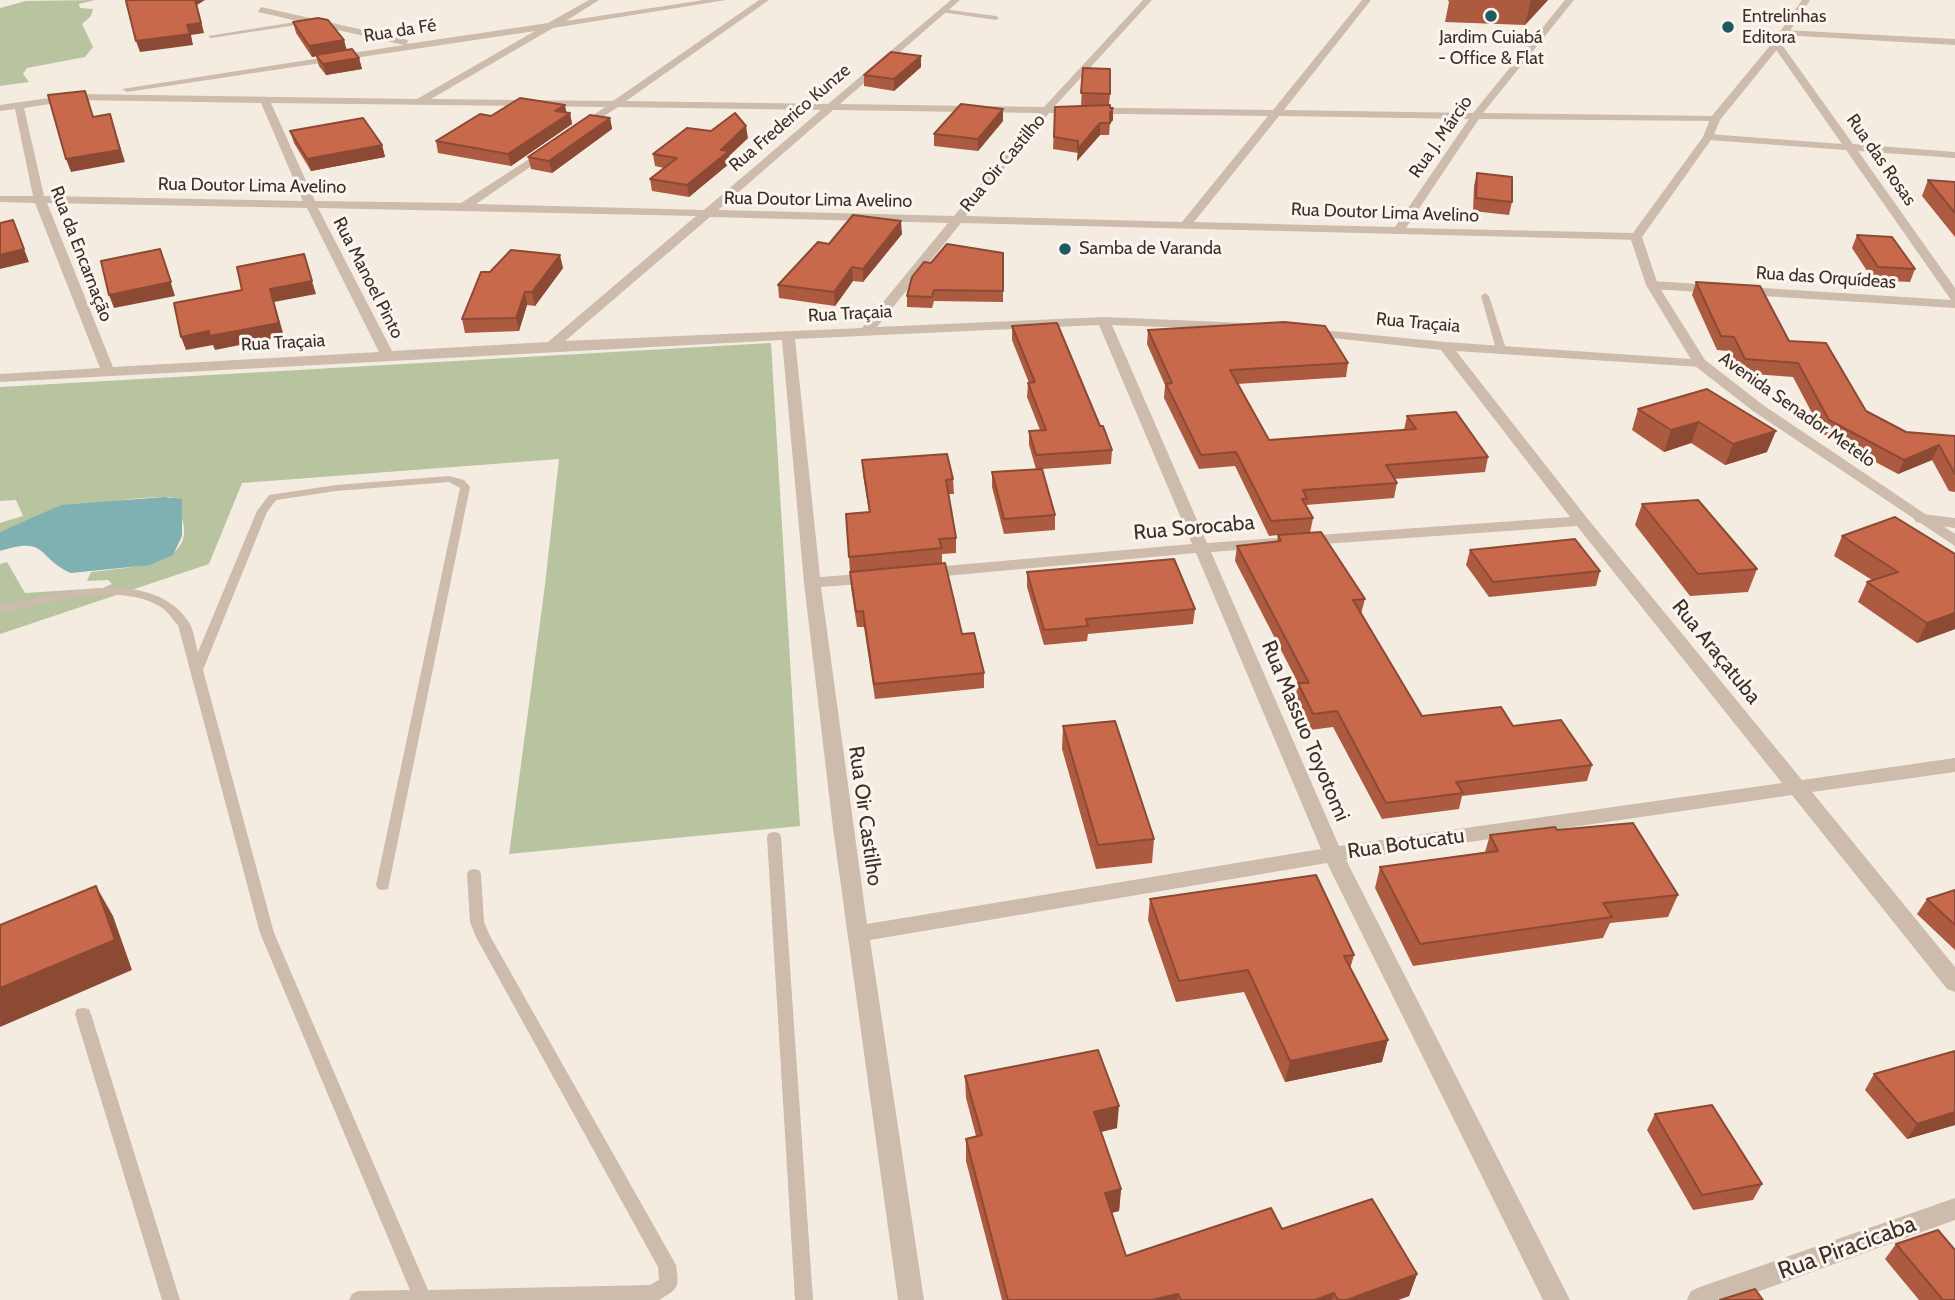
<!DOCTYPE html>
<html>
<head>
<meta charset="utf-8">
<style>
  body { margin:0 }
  canvas { display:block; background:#f4ebe1 }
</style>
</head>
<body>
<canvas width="1955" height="1300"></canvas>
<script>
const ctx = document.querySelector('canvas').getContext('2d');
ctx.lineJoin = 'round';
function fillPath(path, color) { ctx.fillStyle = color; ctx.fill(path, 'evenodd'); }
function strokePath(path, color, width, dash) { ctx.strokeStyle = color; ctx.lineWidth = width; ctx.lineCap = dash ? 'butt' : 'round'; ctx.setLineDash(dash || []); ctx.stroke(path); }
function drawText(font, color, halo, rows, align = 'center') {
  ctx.font = font + ' Cabin,sans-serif'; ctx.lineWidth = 6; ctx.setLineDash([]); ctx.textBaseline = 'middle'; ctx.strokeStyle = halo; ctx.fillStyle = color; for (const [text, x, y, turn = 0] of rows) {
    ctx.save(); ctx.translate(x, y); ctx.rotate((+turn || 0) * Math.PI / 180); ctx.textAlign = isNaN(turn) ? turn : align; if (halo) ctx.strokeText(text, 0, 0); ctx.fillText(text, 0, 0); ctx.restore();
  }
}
fillPath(new Path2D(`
  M95,0l-16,4 1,4 13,1 -2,7 -9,8 11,23 -8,10 -58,11 -4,6 6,8 -29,4v-78l26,-7z
  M771,343l29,483 -291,28 36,-269 14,-126 -317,24 -33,81 -209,70v-70l7,-2 18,31 78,-5 9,-4 -4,-4 -21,1 4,-9c46,-6 123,-6 81,-75 -60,-1 -116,16 -172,35v-9l23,-7 -7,-16 -16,1v-114z`), '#b8c4a0');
fillPath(new Path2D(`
  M164,497l18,2v37l-9,19 -23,10 -79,8c-34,-14 -22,-38 -71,-22v-19l61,-27z`), '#7fb0b2');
fillPath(new Path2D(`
  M943,9l53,7 3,2 -3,2 -55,-8z
  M308,20l3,2 -1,1 -99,15 -3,-2z
  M1485,293l4,3 17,53 -2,2 -3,1 -5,-3 -15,-53z
  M449,476l15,4 6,7 -82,402 -5,1 -5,-1 -2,-4 84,-397 -11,-6 -113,9 -60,9 -9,12 -64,158 71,263 154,357 222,-5 9,-5 -1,-13 -182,-330 -6,-15 -3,-48 2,-4 5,-1 5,1 2,4 3,48 6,14 186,329c3,23 3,23 -17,35h-310l3,-6 6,-3 52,-1 -150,-357 -82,-308c-6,-6 -11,-15 -19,-19 -42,-25 -114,-2 -159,7v-8c55,-10 150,-40 188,16 6,8 7,22 10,31l59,-141 12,-16 67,-10z
  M774,832l5,1 2,4 32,463h-18l-28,-463 2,-4z
  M83,1008l6,1 2,5 89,286h-18l-87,-286 2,-5z`), '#cdbbac');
fillPath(new Path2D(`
  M589,0h10l-33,21 138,-21h22l-173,28 -122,71 182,2 146,-101h10l-143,101 202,3 123,-104h9l-120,104 204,3 99,-107h9l-98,107 219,3 89,-110h9l-87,110 189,3 92,-113h9l-91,113 232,3 5,3 -1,2 -240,-2 -73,109 230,5 4,1v6l-679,-17 -84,104 227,-10 165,7 2,3 -7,4 -152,-6 95,218 363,-26 -129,-167 -135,-15 -7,-4 2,-3 144,14 260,18 2,3 -7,4 -244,-16 131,167 215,262 153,-22v14l-143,20 143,175v25l-8,-3 -155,-194 -446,65 224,440h-27l-216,-437 -457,77 54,360h-26l-65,-472 -29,-245 -22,-243 -782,42v-8l100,-6 -65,-165 -35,-1v-6h33l-18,-87 -15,2v-6l77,-11 340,5 118,-68 -408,61 -5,-3 282,-44 -146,-33 3,-5 147,33 -1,4 141,-21zM76,100l185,3 42,98 -259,-5 -20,-88zM271,103l334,4 -29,20 -1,2 5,3 38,-25 203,3 -117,100 -228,-6 76,-52v-4l-4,-1 -87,56 -146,-2zM833,110l206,3 -85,103 -236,-6zM1049,113l219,3 -86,106 -216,-6zM1279,116l190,3 -74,108 -201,-5zM47,203l260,5 72,144 -266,15zM318,208l378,8 -148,126 -156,9zM710,217l238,6 -86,105 -297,13zM1099,325l93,219 -269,24 -8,5 8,5 273,-25 125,296 -454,75 -46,-337 53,-4 8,-5 -8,-5 -54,4 -25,-238zM1577,526l205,257 -443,63 -128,-294z
  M1784,30l171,9v6l-174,-10v-4z
  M1774,42h6l73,102 102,8v6l-97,-7 97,137v20l-303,-19 -6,-4 6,-4 299,19 -105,-150 -138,-10 -5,-3 5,-3 134,10 -70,-100z
  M1922,514l33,4v10l-39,-6 -2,-3z
  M1955,1198v22l-220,80h-48l4,-9 9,-4z`), '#cdbbac');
fillPath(new Path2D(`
  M1802,0h8l-30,46 -60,74 -7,17 -71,100 16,48 47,75 58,45 192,129v12l-202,-135 -58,-45 -49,-81 -16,-48 73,-100 8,-20 62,-75z`), '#cdbbac');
fillPath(new Path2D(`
  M1448,0h100l-23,25 -80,-3 4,-20z
  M293,22l54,28 12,8 3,11 -36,6 -7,-9 -3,-10 -4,1 -16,-24z
  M921,56v11l-27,24 -30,-5v-11z
  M1083,68l27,26 -1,11 4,15 -3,4 -1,11h-9l-23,26 1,-8 -25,-4 2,-42 47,-2h-21z
  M566,112l4,1 2,11 -61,42 -73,-13 -2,-12 55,-25z
  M610,118l2,11 -60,44 -21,-4 -3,-12z
  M1003,121l-25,30 -44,-5v-12z
  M290,131l92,14 3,12 -74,14 -17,-28z
  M748,138l-19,18 1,7 -41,34 -37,-6 -2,-12 14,-11 -9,-2 -2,-12z
  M1477,173l35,29 -3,13 -36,-4 1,-25z
  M1928,180l27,2v55l-33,-41z
  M902,234l-39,48 -10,-1 -18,25 -56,-8 -1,-13 51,-41z
  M1857,235l58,34 -5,13 -37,-2 -21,-32z
  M1003,253v49l-69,-1 -2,7 -25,-1v-11l24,-33z
  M563,268l-28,38 -8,-1 -8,26 -54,2 -3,-14 28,-47z
  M1696,282l93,59 77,70 40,21 49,4v56l-6,-1 -17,-31 -34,14 -75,-40 -30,-57 -53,-4 -11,-22 -12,-1 -25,-55z
  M1012,326l88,100 12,24 -1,14 -69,5 13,46v15l-51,4 -12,-47v-15l44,-3 -7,-24v-14l11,-1 -13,-33 1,-14h1l-17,-43z
  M1148,330l200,33 -2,14 -109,7 32,56 135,-10 3,-14 81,41 -3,15 -91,7 3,4 -3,15 -88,7v2l7,11 -3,15 55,66 -4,15 61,102 91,10 79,39 -5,16 -125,15 -3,13 -77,10 -49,-92 -23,3 -15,-31 3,-16 -63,-122 2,-15 40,-4 1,-7 -9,1 -34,-70 -36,3 -35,-71 1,-13 -18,-41z
  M1707,389l60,63 -42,13 -34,-22 -27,9 -32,-22 6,-21z
  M862,460l91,19 1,15h-6l8,44v15l-14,1v10l20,70 22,39v15l-109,11 -11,-72h-7l-6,-40 -1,-15 46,-4 -46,4 -4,-58 23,-2 -6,-37z
  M1642,504l115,65 -9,23 -58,4 -55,-71z
  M1895,517l60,112 -38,14 -59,-41 9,-20 5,-2 -38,-24 8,-20z
  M1470,550l130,21 -4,15 -107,11 -23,-32z
  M1027,572l168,37 -2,15 -105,10 -1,7 -43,4 -17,-58z
  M1063,726l91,113 -2,24 -56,6 -34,-120z
  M1557,830l121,65 -10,22 -58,6 -7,15 -190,28 -38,-78 5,-21 105,-15 5,-17z
  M1955,890v60l-38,-36 10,-15z
  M1150,899l204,56 -4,14 32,93 -97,20 -41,-90 -68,10 -28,-82z
  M1874,1074l81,51 -48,14 -42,-49z
  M965,1076l152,52 -16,4 20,57 -2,22 -7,2 14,43 156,-27 135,45 -8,22 -11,4h-396l-36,-139v-22l10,-3 -10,-38z
  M1655,1114l107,70 -9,16 -60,10 -46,-80z
  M1896,1244l59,56h-36l-34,-41z`), '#ac5a40');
fillPath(new Path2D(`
  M195,0h10l-8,5 7,28 -13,2 2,10 -53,7 -4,-11 51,-16z
  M1531,0h17l-23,25z
  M344,40l3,11 -35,6 -3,-11z
  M921,56v11l-27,24v-12z
  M359,58l3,11 -36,6 -3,-11z
  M565,105l2,10 3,-2 2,11 -61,42 -3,-12 47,-43z
  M1113,108v12l-4,4 1,-11z
  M1003,109v12l-25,30v-12z
  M110,114l15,48 -54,10 -5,-13z
  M610,118l2,11 -60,44 -3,-12z
  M1100,123v12l-23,26 1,-12z
  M746,126l2,12 -19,18 1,7 -41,34 -2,-12 34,-35z
  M382,145l3,12 -74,14 -4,-12z
  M13,220l16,42 -29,7v-14z
  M901,221l1,13 -39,48v-13z
  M160,249l15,47 -61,12 -5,-13z
  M560,255l3,13 -28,38 -3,-14z
  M852,267l1,14 -18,25 -1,-14z
  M312,281l4,13 -42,8 10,34 -69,14 -2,-5 -27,5 -5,-13 28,-6 61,-42z
  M525,292l2,13 -8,26 -3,-13z
  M1699,422l-8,21 -27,9 7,-22z
  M1776,431l-9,21 -42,13 8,-21z
  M1939,445l-7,15 -34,14 6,-14z
  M1955,613v16l-38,14 10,-20z
  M96,886l17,30 19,54 -132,57v-39z
  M1388,1040l-6,22 -97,20 5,-21z
  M1119,1106l-2,22 -25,6 2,-22z
  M1955,1112v13l-48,14 10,-15z
  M1121,1189l-2,22 -16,3 2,-21z
  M1417,1274l-8,22 -11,4h-51z
  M1334,1293l-2,7h-17z
  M1178,1294l-1,6h-26z`), '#8c4a34');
const building = new Path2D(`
  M128,0h67l6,23 -14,2 3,9 -54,7 -10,-40z
  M318,18l10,2 16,20 -35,6 -16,-24z
  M352,49l7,9 -36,6 -7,-9z
  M891,52l30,4 -27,23 -30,-4z
  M1083,68l27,1v25l-29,-1z
  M85,91l8,26 17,-3 10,36 -54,9 -18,-64z
  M520,98l45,7 -10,6 15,2 -62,41 -72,-13 44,-27 11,2z
  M961,104l42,5 -25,30 -44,-5z
  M1110,105v3h3l-3,5v10h-10l-22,26v-8l-24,-4 1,-30z
  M735,113l11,13 -25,24 8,1 -42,34 -37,-6 27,-21 -24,-4 34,-26 24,3z
  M590,115l20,3 -61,43 -21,-4z
  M363,118l19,27 -75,14 -17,-28z
  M1477,173l35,4v25l-36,-4z
  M1928,180l27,2v31z
  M853,215l48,6 -38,48 -11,-2 -18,25 -56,-7 40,-43 11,2z
  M13,220l11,29 -24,6v-32z
  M1857,235l35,2 23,32 -37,-2z
  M947,244l56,9v38l-69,-1 -2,7 -25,-1 5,-19 12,-15 7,1z
  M160,249l11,33 -62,13 -8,-34z
  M511,250l49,5 -28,37h-7l-9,26 -54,1 19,-47h9z
  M304,254l8,27 -42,8 9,34 -69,13 -1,-5 -28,6 -7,-34 68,-13 -5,-23z
  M1696,282l64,4 29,55 37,2 40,68 40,21 49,4v38l-16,-29 -35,15 -75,-40 -31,-57 -53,-4 -11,-22 -13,-1z
  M1284,322l41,4 23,37 -118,7 39,70 147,-11 -9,-13 49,-4 32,45 -102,8 11,18 -94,7 4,9h-5l11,19 -42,3 -35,-69 -35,3 -35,-71 6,-1 -24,-53z
  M1057,323l43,103h3l9,24 -76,5 -7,-24 17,-1 -18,-47 7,-1 -23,-56z
  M1707,389l69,42 -43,13 -34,-22 -28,8 -33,-21z
  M947,454l6,25 -7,1 10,58 -17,1 3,9 -93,9 -3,-43 24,-2 -8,-52z
  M1042,469l13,46 -51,4 -12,-47z
  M1698,500l59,69 -59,5 -56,-70z
  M1895,517l60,37v59l-28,10 -60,-41 31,-10 -56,-36z
  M1321,532l44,67 -12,1 69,116 79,-9 12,19 48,-6 31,45 -136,17 7,11 -77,10 -49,-92 -24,3 -15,-31h11l-72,-137 44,-5 -3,-6z
  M1575,539l25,32 -107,11 -23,-32z
  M1174,559l21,50 -109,10 2,7 -44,4 -17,-58z
  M945,563l17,71 12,-1 10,40 -110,11 -11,-73 -7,1 -6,-40z
  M1115,721l39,118 -56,6 -35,-119z
  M1633,823l45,72 -75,8 9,14 -192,27 -40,-77 118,-16 -8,-16 65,-8 2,3z
  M1316,875l38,80 -10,1 44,84 -98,21 -42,-91 -69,11 -29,-82z
  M96,886l19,54 -115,48v-63z
  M1955,890v35l-28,-26z
  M1098,1050l21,56 -25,6 27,77 -16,4 21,63 145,-48 11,21 90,-30 45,75 -70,26h-9l-4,-7 -19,7h-134l-3,-6 -27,6h-143l-42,-161 16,-4 -17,-59z
  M1955,1051v61l-38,12 -43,-50z
  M1712,1105l50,79 -60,11 -47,-81z
  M1938,1230l17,20v50h-12l-47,-56z
  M1755,1289l8,11h-43z`);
fillPath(building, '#c8694b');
strokePath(building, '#8c4a34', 2);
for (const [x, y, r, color] of [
  [1491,16,7,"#1f5a5e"],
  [1728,27,7,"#1f5a5e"],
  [1065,249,7,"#1f5a5e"]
]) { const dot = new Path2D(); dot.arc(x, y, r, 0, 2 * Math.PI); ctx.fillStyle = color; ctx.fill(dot); strokePath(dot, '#fbf5ee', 2.5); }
drawText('18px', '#3b302b', '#fbf5ee', [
  ["Entrelinhas",1742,17],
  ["Editora",1742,38],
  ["Jardim Cuiabá",1491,38,"center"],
  ["- Office & Flat",1491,59,"center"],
  ["Samba de Varanda",1079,249]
], 'left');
drawText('18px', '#3b302b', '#fbf5ee', [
  ["Rua da Fé",400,31,-9],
  ["Rua Frederico Kunze",790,118,-41],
  ["Rua J. Márcio",1441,137,-55],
  ["Rua das Rosas",1881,160,55],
  ["Rua Oir Castilho",1003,163,-50],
  ["Rua Doutor Lima Avelino",252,186,1],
  ["Rua Doutor Lima Avelino",818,200,1],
  ["Rua Doutor Lima Avelino",1385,213,2],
  ["Rua da Encarnação",81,254,69],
  ["Rua Manoel Pinto",368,278,63],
  ["Rua das Orquídeas",1826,278,4],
  ["Rua Traçaia",850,314,-3],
  ["Rua Traçaia",1418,323,5],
  ["Rua Traçaia",283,343,-3],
  ["Avenida Senador Metelo",1797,410,35]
]);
drawText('21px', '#3b302b', '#fbf5ee', [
  ["Rua Sorocaba",1194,528,-5],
  ["Rua Araçatuba",1716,652,51],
  ["Rua Massuo Toyotomi",1305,731,67],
  ["Rua Oir Castilho",865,816,82],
  ["Rua Botucatu",1406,844,-8]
]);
drawText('24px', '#3b302b', '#fbf5ee', [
  ["Rua Piracicaba",1847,1248,-20]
]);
</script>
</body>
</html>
